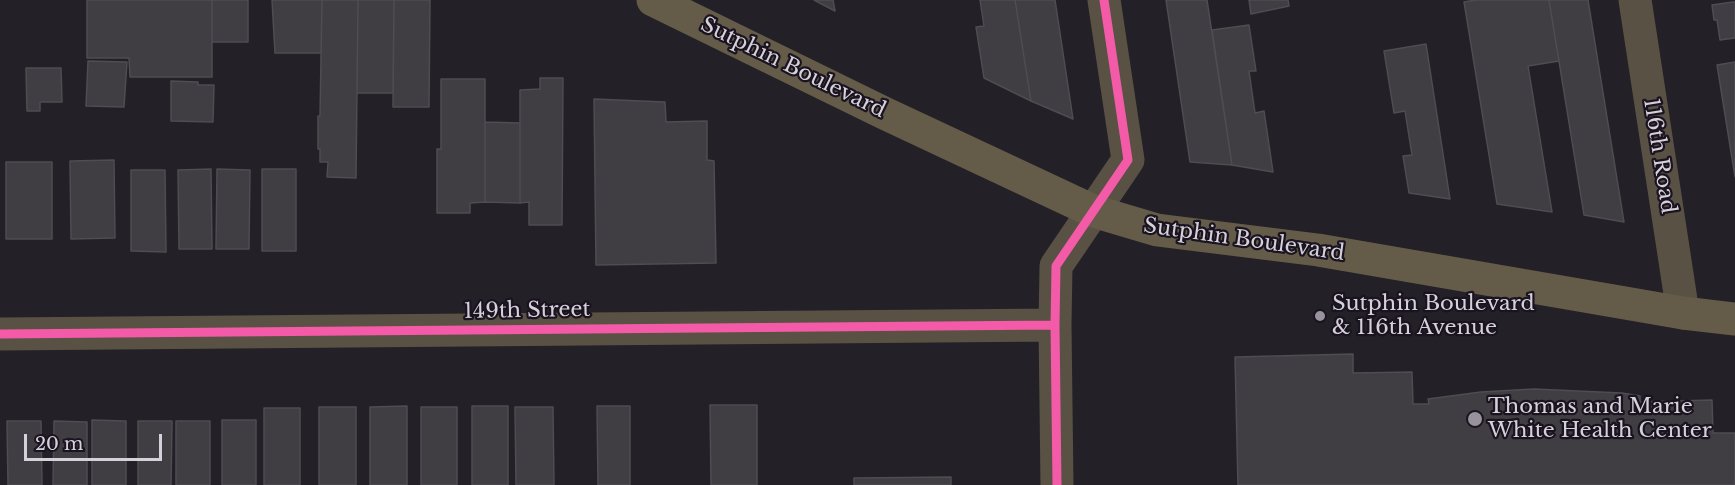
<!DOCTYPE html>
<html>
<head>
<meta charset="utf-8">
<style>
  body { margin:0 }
  #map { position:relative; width:1735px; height:485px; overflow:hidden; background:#232027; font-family:"Libre Baskerville",serif }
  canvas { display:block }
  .scale { position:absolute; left:24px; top:434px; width:138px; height:27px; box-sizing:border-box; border:3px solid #d5d0d9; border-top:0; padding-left:8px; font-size:18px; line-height:21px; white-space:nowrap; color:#d5d0d9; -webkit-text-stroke:4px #1a1320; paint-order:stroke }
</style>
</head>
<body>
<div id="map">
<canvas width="1735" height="485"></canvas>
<div class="scale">20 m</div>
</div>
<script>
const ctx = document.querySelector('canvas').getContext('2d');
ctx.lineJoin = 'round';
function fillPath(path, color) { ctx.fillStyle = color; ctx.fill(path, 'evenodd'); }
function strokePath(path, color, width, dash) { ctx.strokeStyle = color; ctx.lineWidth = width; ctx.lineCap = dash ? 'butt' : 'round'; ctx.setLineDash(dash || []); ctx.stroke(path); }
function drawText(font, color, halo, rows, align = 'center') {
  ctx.font = font + ' "Libre Baskerville",serif'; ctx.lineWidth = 4.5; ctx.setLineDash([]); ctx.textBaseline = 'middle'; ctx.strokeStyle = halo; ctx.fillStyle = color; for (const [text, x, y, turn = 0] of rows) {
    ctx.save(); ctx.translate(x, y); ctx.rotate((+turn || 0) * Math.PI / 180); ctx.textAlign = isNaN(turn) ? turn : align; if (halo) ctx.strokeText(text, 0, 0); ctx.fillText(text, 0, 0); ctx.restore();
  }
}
const building = new Path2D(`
  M87,0h125v77h-82l-1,-19h-42z
  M212,0h36v42h-36z
  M272,0h50l-1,53h-46z
  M322,0h36l-2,178 -29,-1 1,-15h-8v-13h-2v-33h2z
  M358,0h36l-1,93h-36z
  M394,0h36l-1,107h-36z
  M814,0h19l2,11z
  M980,0h35l16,101 -47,-23 -8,-51 8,-1z
  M1015,0h40l18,119 -42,-18z
  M1166,0h41l25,165 -42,-3z
  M1249,0h39l1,6 -38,8z
  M1475,0h74l10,61 -31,5 24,146 -55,-8 -33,-202z
  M1549,0h39l36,222 -40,-7z
  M1733,2h2v36l-15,2 -3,-20h-3l-2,-15z
  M1249,25l7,46h-7l6,42 9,-2 9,61 -41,-7 -20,-135z
  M1426,44l24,155 -41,-6 -6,-37 9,-1 -7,-44 -11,2 -10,-62z
  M88,61l39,1 -3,45 -38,-1z
  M1735,62v115l-18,-112z
  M26,68h35l1,34h-22v9h-13z
  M540,78h23l-1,147h-33v-23l-9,1v-113l20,-1z
  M441,79h44v123l-15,1v10h-33v-64h4z
  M171,81l27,1v3h16l-1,37 -42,-1z
  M594,99l71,3 1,20 41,-1v39l7,1 2,102 -120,2z
  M485,122l35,1v80l-35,-1z
  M114,160l1,78 -44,1 -1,-78z
  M6,162h46v77h-46z
  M211,169l1,80h-33l-1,-79z
  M217,169l33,1 -1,79h-33z
  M262,169h34v82h-34z
  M131,170h34l1,82 -35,-1z
  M1353,354v19l59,-1 1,32h16l-1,-5 53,-7 53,-3 88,4 18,3v6l72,-2 1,33h22v52h-497l-3,-128z
  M710,405h47v80h-46z
  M407,406v79h-37v-78z
  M472,406h36v79h-36z
  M597,406h33v79h-32z
  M319,407h37v78h-37z
  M421,407h36v78h-36z
  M515,407h38l1,78h-38z
  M264,408h36v77h-36z
  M92,420l34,1v64h-34z
  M222,420h34v65h-34z
  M7,421h34l1,64h-34z
  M54,421l33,1v63h-34z
  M138,421h34l-1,64h-33z
  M176,421h34v64h-34z
  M951,477v8h-97v-7z`);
fillPath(building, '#403d43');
strokePath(building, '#4f4c52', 1.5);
strokePath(new Path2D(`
  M1635,0l48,313
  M0,334l1055,-9
  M1057,485l-2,-160 1,-59 72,-106 -24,-160`), '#595143', 33);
strokePath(new Path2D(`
  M653,0l231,113 209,98 64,19 161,20 365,63 52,6`), '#645c48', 33);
strokePath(new Path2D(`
  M0,334l1055,-9
  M1057,485l-2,-160 1,-59 72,-106 -24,-160`), '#f35aa7', 9);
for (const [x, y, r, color] of [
  [1320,316,6,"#97929b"],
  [1475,419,8,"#97929b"]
]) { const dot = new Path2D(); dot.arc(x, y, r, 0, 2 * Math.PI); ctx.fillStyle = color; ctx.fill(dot); strokePath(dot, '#1a1320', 2); }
drawText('21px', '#d5d0d9', '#1a1320', [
  ["Sutphin Boulevard",793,68,26],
  ["116th Road",1659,156,81],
  ["Sutphin Boulevard",1244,240,8],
  ["149th Street",527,311,-1]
]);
drawText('21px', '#d5d0d9', '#1a1320', [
  ["Sutphin Boulevard",1332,304],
  ["& 116th Avenue",1332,328],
  ["Thomas and Marie",1488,407],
  ["White Health Center",1488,431]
], 'left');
</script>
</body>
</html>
